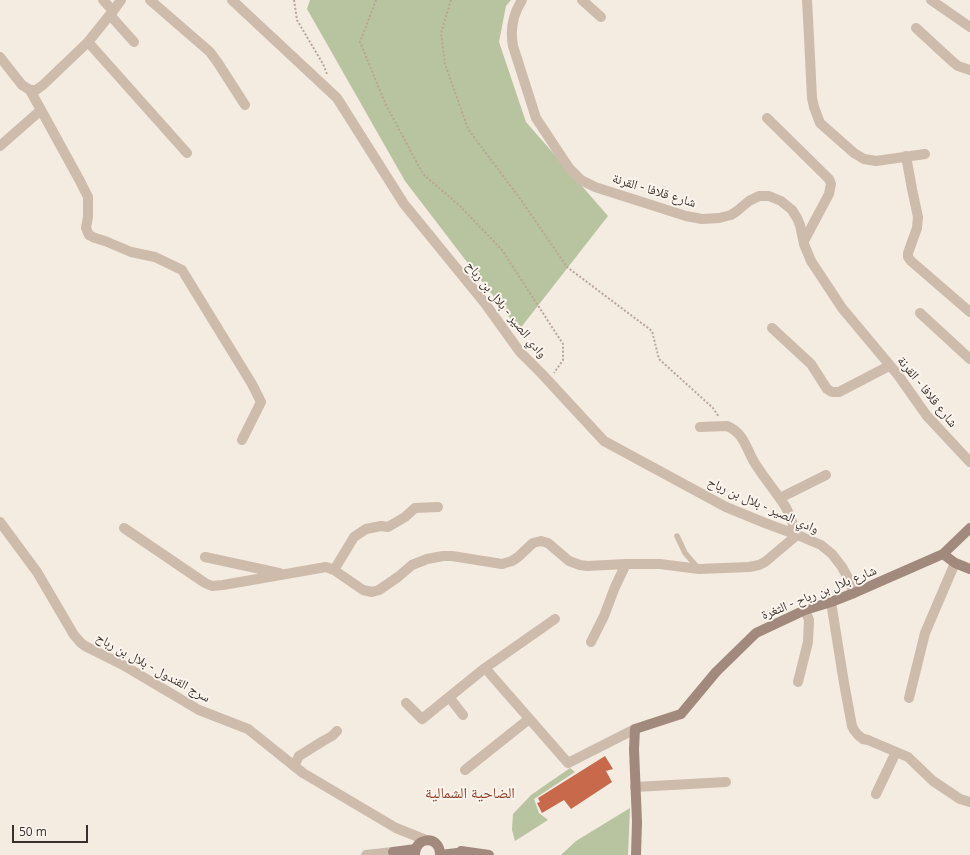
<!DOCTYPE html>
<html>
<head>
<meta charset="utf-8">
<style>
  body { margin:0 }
  #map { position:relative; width:970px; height:855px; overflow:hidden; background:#f4ebe1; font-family:"Open Sans",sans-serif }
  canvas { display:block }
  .scale { position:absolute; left:12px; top:825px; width:76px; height:18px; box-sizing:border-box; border:2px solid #3b302b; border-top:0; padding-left:5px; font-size:12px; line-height:14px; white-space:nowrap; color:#3b302b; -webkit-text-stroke:3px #fbf5ee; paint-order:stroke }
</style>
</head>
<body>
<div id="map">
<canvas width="970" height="855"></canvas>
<div class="scale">50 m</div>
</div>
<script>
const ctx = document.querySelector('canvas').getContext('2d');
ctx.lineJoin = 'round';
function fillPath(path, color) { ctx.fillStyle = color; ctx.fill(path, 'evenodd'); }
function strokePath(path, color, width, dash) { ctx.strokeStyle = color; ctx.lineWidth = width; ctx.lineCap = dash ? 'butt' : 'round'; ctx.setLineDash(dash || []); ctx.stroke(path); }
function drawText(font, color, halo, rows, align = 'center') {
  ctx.font = font + ' "Open Sans","Noto Naskh Arabic",sans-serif'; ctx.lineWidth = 4; ctx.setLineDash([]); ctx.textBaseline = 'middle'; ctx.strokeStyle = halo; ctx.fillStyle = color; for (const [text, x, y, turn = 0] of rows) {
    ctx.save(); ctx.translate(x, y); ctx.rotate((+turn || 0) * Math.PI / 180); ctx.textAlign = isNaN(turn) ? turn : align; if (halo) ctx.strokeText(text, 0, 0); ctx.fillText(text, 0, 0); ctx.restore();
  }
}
fillPath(new Path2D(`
  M310,0h201l-5,6 -7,36 27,80 82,94 -89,114 -114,-149 -98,-172z
  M570,768l5,4 -41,27 5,14 9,7 -33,21 -3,-11 1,-16 18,-19z
  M630,808l-2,47h-67l15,-14z`), '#b8c4a0');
fillPath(new Path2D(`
  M605,756l8,13 -7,2 6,11 -41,27 -7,-9 -22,13 -5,-10 3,-1 -2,-4z`), '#c8694b');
strokePath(new Path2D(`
  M294,0l3,20 26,44 4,10
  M376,0l-16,42 25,61 38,71 38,33 41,43 61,94v16l-9,13
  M451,0l-10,33 4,31 23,65 53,71 46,67 85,64 7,28 54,49 6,9`), '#b9a596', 2, [2, 2]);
strokePath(new Path2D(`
  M677,536l8,17 13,15`), '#cdbbac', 5.5);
strokePath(new Path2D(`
  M103,0l10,11
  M150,0l60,52 8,11 27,42
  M522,0c-9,14 -12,30 -9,46l23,72 33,50 12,12 14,7 91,29 16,3 17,-1 12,-3 6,-4 12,-10 10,-5h10l12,5 11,9 5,8 3,7 4,19 7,17 31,47 56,67 29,41 43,46
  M582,0l19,17
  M807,0l2,37 3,61 2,9 6,16 34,30 10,6 12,2 49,-7
  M931,0l39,27
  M110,15l24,27
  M916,28l37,34 5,4 12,4
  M88,42l99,111
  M30,90l50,91 8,16v20l-2,11 3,7 6,3 10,3 26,11 24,5 27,13 70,114 9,18 -19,38
  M767,118l62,61 2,5 -2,10 -25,47
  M0,146l41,-36
  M906,156l6,33 6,28 -1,11 -9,25v4l3,4 59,51
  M920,313l50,46
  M772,328l39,36 16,25 5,3h7l50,-26
  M780,498l46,-23
  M124,528l81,55 7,3 11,-1 103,-18 8,3 29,20 9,2 7,-2 19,-13 14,-12 15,-6 16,-3h9l50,8 10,-3 6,-4 15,-14 8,-2 7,2 21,18 11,4 7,1 39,-2h34l39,5 50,-2 10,-2 6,-3 32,-27c-4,-10 -7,-21 -12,-29 -9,-14 -20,-27 -29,-41 -9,-13 -11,-32 -29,-39l-27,1
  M205,557l74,16
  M334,570l20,-33 12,-8 15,-3 7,1 17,-10 10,-9 23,-1
  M831,602l13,81 8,43 2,4 4,5 5,4 5,1 40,17 25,24 27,18 10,3
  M591,642l13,-26 11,-29 11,-23
  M485,668l70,-49
  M798,682l10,-40 1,-22 -4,-10
  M449,697l14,18
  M909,698l16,-65 30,-70
  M406,703l16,16 63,-51 83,95 67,-34
  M294,766l5,-10 24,-15 9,-5 5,-5
  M465,770l64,-51
  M635,787l91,-5
  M876,794l20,-42
  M366,855l27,-3`), '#cdbbac', 10);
strokePath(new Path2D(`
  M232,0l105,98 67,106 80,98 36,50 22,22 62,67 122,66 39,16 35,13 21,9 11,9 10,13 6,11 6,15
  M0,57l22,28 8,5h6l7,-5 45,-43 25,-31 8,-11
  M0,522l37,50 37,63 7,8 4,3 38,19 76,45 49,19 55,44 93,55 30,12`), '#cdbbac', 10);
strokePath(new Path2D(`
  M943,554l12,9 15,6
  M461,851l28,4
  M393,852l23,-3
  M415,855c-1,-19 26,-20 25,0l26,-3
  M636,855l1,-33 -3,-73 1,-20 46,-15 35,-42 40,-39 49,-23 26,-8 23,-9 89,-39 27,-26`), '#a18a7d', 10);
drawText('13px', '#3b302b', '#fbf5ee', [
  ["شارع قلافا - القرنة",654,191,17],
  ["وادي الصير - بلال بن رباح",506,310,51],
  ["شارع قلافا - القرنة",927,392,51],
  ["وادي الصير - بلال بن رباح",763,506,24],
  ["شارع بلال بن رباح - الثغرة",819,593,-22],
  ["سرج القندول - بلال بن رباح",153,668,29]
]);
drawText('15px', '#8c3b22', '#fbf5ee', [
  ["الضاحية الشمالية",470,794]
]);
</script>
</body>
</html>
